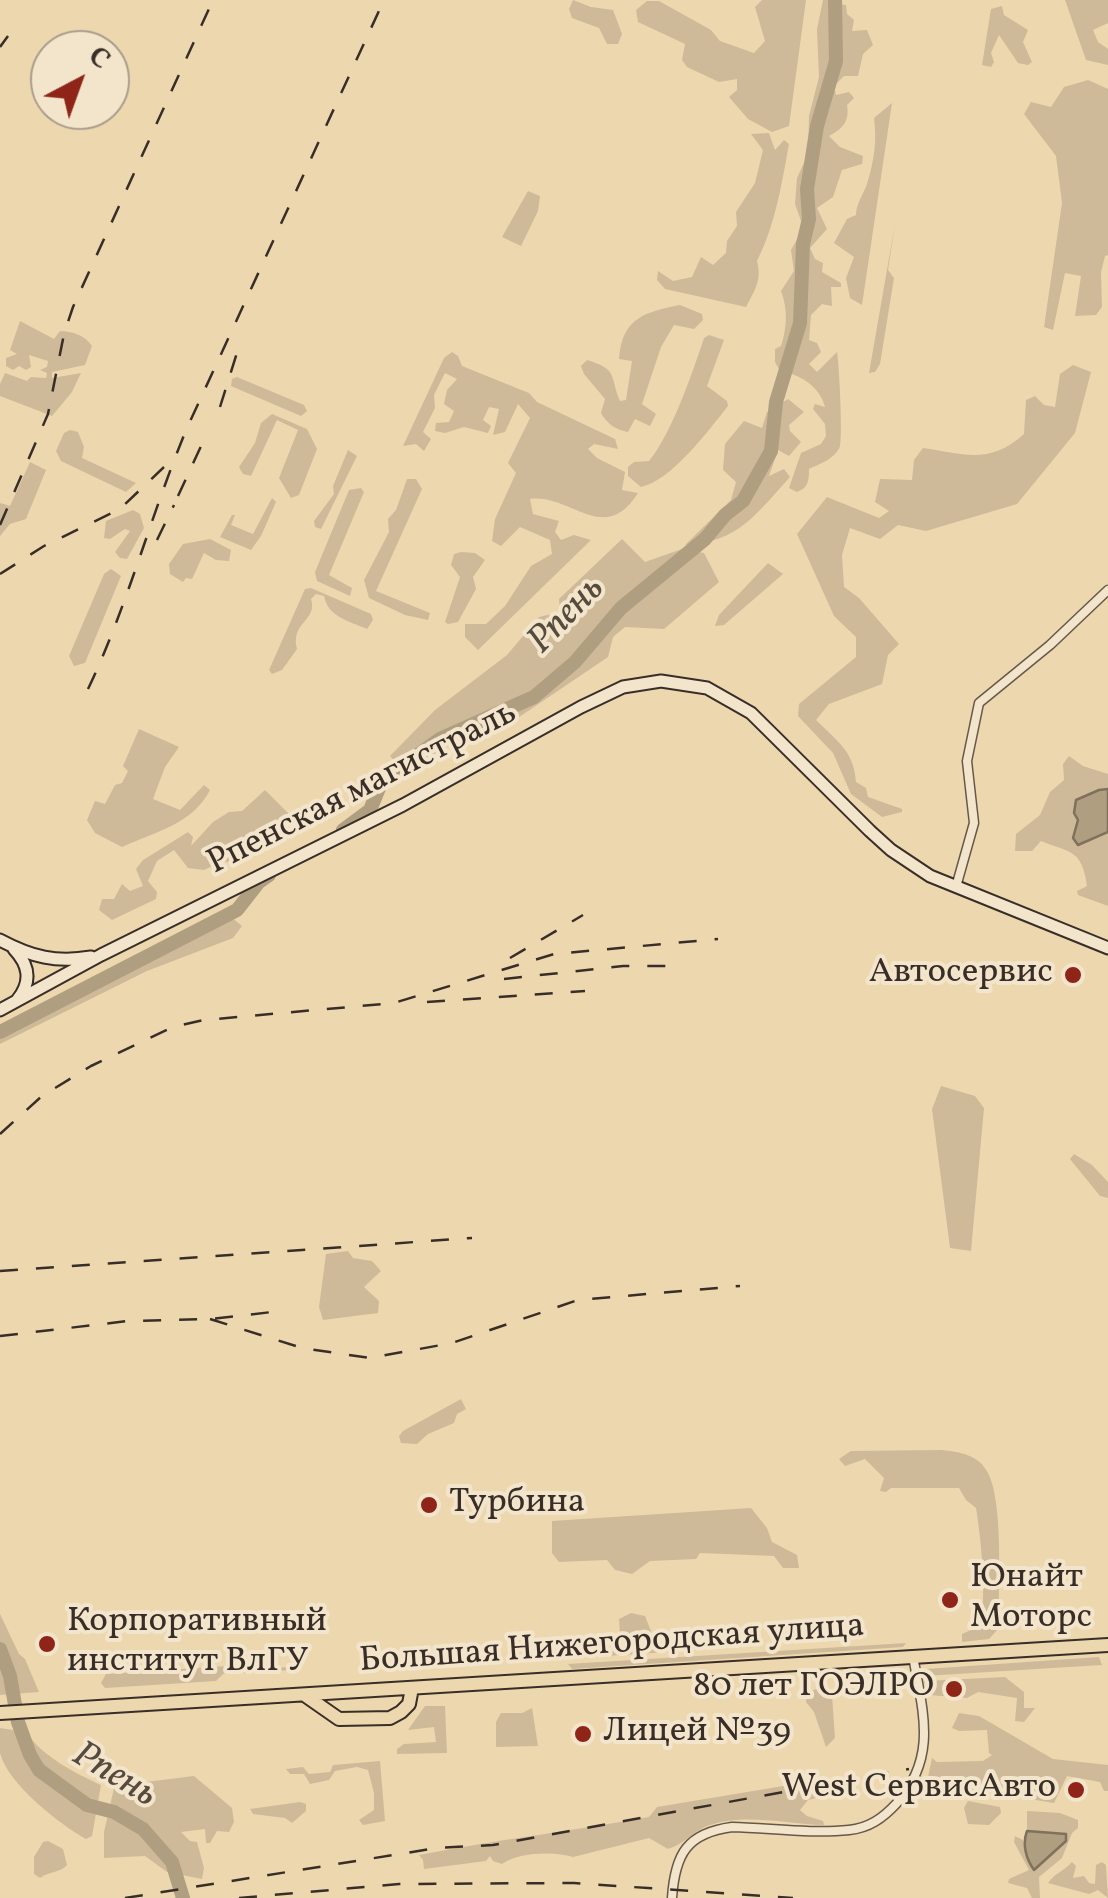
<!DOCTYPE html>
<html>
<head>
<meta charset="utf-8">
<style>
  body { margin:0 }
  #map { position:relative; width:1108px; height:1898px; overflow:hidden; background:#edd7af; font-family:Vollkorn,serif }
  canvas { display:block }
  .north { position:absolute; left:30px; top:30px; width:100px; height:100px; box-sizing:border-box; background:#f3e5cb; border:2px solid #a99c89; border-radius:50%; rotate:41deg; font-size:28px; font-weight:700; line-height:40px; text-align:center; color:#392e27 }
  .north::after { content:''; display:block; margin:auto; width:35px; height:45px; background:#8f2418; clip-path:polygon(50% 0,100% 100%,50% 72%,0 100%) }
</style>
</head>
<body>
<div id="map">
<canvas width="1108" height="1898"></canvas>
<div class="north">С</div>
</div>
<script>
const ctx = document.querySelector('canvas').getContext('2d');
ctx.lineJoin = 'round';
function fillPath(path, color) { ctx.fillStyle = color; ctx.fill(path, 'evenodd'); }
function strokePath(path, color, width, dash) { ctx.strokeStyle = color; ctx.lineWidth = width; ctx.lineCap = dash ? 'butt' : 'round'; ctx.setLineDash(dash || []); ctx.stroke(path); }
function drawText(font, color, halo, rows, align = 'center') {
  ctx.font = font + ' Vollkorn,serif'; ctx.lineWidth = 8; ctx.setLineDash([]); ctx.textBaseline = 'middle'; ctx.strokeStyle = halo; ctx.fillStyle = color; for (const [text, x, y, turn = 0] of rows) {
    ctx.save(); ctx.translate(x, y); ctx.rotate((+turn || 0) * Math.PI / 180); ctx.textAlign = isNaN(turn) ? turn : align; if (halo) ctx.strokeText(text, 0, 0); ctx.fillText(text, 0, 0); ctx.restore();
  }
}
fillPath(new Path2D(`
  M573,0l18,7 22,3 9,24 -4,10h-11l-8,-16 -27,-10 -3,-9z
  M762,0h44l-17,126 -17,6 -24,-13 -19,-22 8,-7v-11l-18,3 -32,-15 -5,-7 3,-16 -47,-22 -2,-12 11,-9h12l52,29 9,11 34,12 11,-12 -10,-34z
  M823,0h18l-2,4 7,1 1,9 7,6 -2,11 15,-1 6,15 -10,9 -5,22h-14l-10,10 2,9 13,-3 5,6 -7,7c3,17 -5,24 -18,31l11,11 23,9 -1,8 -20,6 -9,27 -16,11 10,21 -17,19 5,11 8,4 -1,9 19,11v4h-10l1,19 -10,-2 -11,11 -2,25 8,3 4,9 -12,12 8,8 20,-20c2,10 6,85 3,94 -4,12 -20,18 -31,23 0,12 -1,19 -12,23l-8,-4 12,-35 20,-9 5,-8 -1,-12 -12,-15 2,-5 10,3c-5,-21 -26,-33 -45,-36l-5,-9v-13l6,-3c6,-18 7,-37 0,-55l13,-20 -3,-21 9,-16 1,-13 -6,-17 2,-26 11,-24 1,-38 10,-39 -2,-48z
  M1065,0h43v23l-15,7 5,12 10,7v16l-22,-5z
  M1002,6l2,9 24,15 -5,12 9,20 -4,3 -10,-2 -19,-28 -8,18 3,9 -3,5 -9,-2 9,-56z
  M1088,80l20,9v166l-3,1 -4,16 1,35 -6,8 -21,1 6,-40 -16,-3 -12,57 -9,-3 18,-124 -6,-47 -32,-42 7,-12 20,5 13,-20z
  M892,103l-30,202 -12,-7 -4,-20 8,-21 -20,-14 13,-24 9,-4c0,-11 7,-20 11,-31 7,-23 10,-42 7,-66z
  M769,133l6,17 9,-10 5,4c-7,39 -14,82 -32,117 5,19 -2,29 -11,46l-81,-18 -8,-9 1,-9 15,10 19,-4 9,-20 12,8 13,-12 1,-12 10,-15 -1,-14 19,-29 8,-33 -12,-16z
  M528,191l12,5 -2,15 -17,35 -19,-9z
  M895,224l-7,46 6,8 -14,86 -5,8 -6,1z
  M680,305l22,9 1,6 -9,9 -20,-4 -13,22 -19,57 14,10 -6,12 -15,-7 -7,13c-12,-2 -21,-8 -27,-19l4,-14 -21,-25 -3,-8 6,-6c32,10 22,15 33,41l6,-1 6,-39 -13,-2c3,-42 27,-47 61,-54z
  M20,321l34,18 6,-8c12,0 26,5 32,15l-7,19 -33,7v6l29,-5 -9,19 -20,24 -52,-20v-12l5,-11 22,8 4,-4 15,1 1,-5 -7,-3 7,-3 1,-6 -19,-6 2,12 -5,3 -7,-4 -6,4 -7,-4v-8l11,-4 -7,-4z
  M709,335l15,5 -17,46 20,15 1,5c-19,24 -57,75 -87,81l-13,-11v-9l6,-5 15,-1c23,-28 43,-87 55,-123z
  M452,352l6,4 4,10 67,27 8,9 78,37 3,10 -24,-5 -6,5 9,9 28,14 -3,18 16,3c-34,54 -68,0 -108,6l3,15 26,7 -4,11 6,8 13,-5 17,5 -113,110 -13,-13v-13h21l19,-18 26,-40 21,-12 -2,-14 -30,-13 -19,19 -9,-5 3,-22 21,-46 -8,-10 22,-45 -12,-14 -13,28 -12,3 6,-26 -10,-2 -6,13 8,6 -3,7 -24,-6 -19,6 -10,-2 1,-8 13,-1 5,-11 -10,-7 3,-14 10,-11 -12,-6 -11,22 1,13 -12,24 8,7 -7,12 -8,-7 -13,2 41,-88z
  M1073,365l18,7 -16,61 -58,71 -91,27 -28,-6 -18,14 -30,-11 -8,27 2,32 15,11 40,46 -11,11 -6,29 -53,20 -13,16c21,21 38,31 40,62l10,6 2,9 34,12v3l-20,5 -31,-23 -18,-41 -35,-37 1,-12 57,-47v-20l-22,-21 -37,-82 30,-37 52,21 10,-7 -14,-9 5,-23 32,1 2,-20 9,-12c41,6 67,17 101,-14l2,-34 9,-4 9,9 11,2 5,-33z
  M237,377l67,28 3,6 -6,5 -70,-30 1,-7z
  M788,399l16,13 -15,13 1,6 11,11 -12,14 -11,-6 -9,26 15,-7 6,8c-33,36 -52,66 -105,68l46,-45 5,-18 -13,-12 2,-26 19,-23 18,7 5,-16z
  M272,414l35,15 10,20 -18,46 -8,3 -12,-20 19,-48 -21,-10 -26,56 -8,-2 -4,-7 16,-24 6,-20z
  M70,430l8,2 6,15 -2,11 54,25 -10,9 -65,-31 -5,-10 8,-18z
  M348,450l9,6 -36,73 -6,-2 -1,-6 20,-27 -1,-8z
  M30,462l16,8 -20,49 -16,5 -10,12v-33l10,3z
  M407,479h9l6,10 -46,102 54,22 -2,7 -23,-5 -36,-17 -5,-18 25,-48 -1,-13 8,-9z
  M361,488l3,4 -35,83 23,13 -2,8 -33,-15 -2,-9 34,-82z
  M272,498l4,4 -15,34 -10,14 -31,-13 12,-22h3l-4,10 22,9z
  M133,510l7,4 4,14 -17,31 -7,-1 -5,-6 15,-21 -5,-2 -15,10 -6,-1 2,-17z
  M210,539l21,11 -2,11 -13,-1 -12,-7 -12,26 -6,-1 -3,4 -13,-8 -1,-10 14,-20z
  M622,539l23,23 37,-13 22,4 15,29 -55,47 -39,-2 -12,10 -5,20 -108,73c-38,5 -64,22 -96,42l-14,-16 45,-46 72,-55 32,-38 21,-5 -1,-13z
  M461,552l14,1 10,7 -12,17 3,12 -18,33 -10,2 -3,-2 15,-45 -9,-12 3,-11z
  M768,563l15,11 -59,51 -9,1 4,-11z
  M111,569l10,7 -36,87 -11,3 -5,-10 35,-82z
  M311,588l60,26 2,6 -6,9c-18,-8 -39,-12 -43,-33l-8,-2 -5,5c7,22 -21,23 -14,50l-15,21 -10,4 -3,-4 36,-81z
  M139,729l40,18 -14,20 -12,32 27,11 24,-25 6,5c-17,34 -55,42 -88,57l-27,-14 -8,-13 8,-19 10,3 10,-19 7,-2 6,-12 -5,-5z
  M1069,756l14,10 25,8v15l-9,1 -16,9 -10,39 5,6 30,-12v74l-30,-11 -1,-4 10,-5c-5,-38 -18,-33 -46,-45l-9,10h-17l1,-17 24,-19 10,-23 14,-12 -1,-16z
  M265,790l31,31 -52,41h-23l-17,8 -16,-2 -14,-18 -17,11 -9,20 9,11 -1,7 -44,21 -13,-10 3,-11h12l8,-15 8,7 13,-5 -7,-17 7,-9 45,-28 5,5 -2,9 22,-24 16,-10 13,-1z
  M231,917l11,9 -9,12 -86,33 -147,73v-9z
  M941,1086l34,10 9,12 -13,143 -21,-3 -18,-139z
  M1074,1154l18,11 16,17v16l-8,-2 -30,-37z
  M348,1251l5,7 19,3 9,10 -17,16 15,14 -1,12 -55,7 -4,-13 7,-53z
  M461,1399l5,10 -9,5 -3,9 -26,11 -11,10 -16,-1 -2,-7 4,-5z
  M942,1450c18,2 37,5 46,23 16,31 10,117 11,155l-10,11 -27,3v-8l18,-8c7,-29 1,-88 -4,-118l-10,-8 -7,-12h-68l-5,4 -6,-1 4,-13 -19,-19 -20,7 -6,-7 12,-8z
  M751,1508l16,20 5,14 25,13 2,13h-16l-9,-12 -74,-3 -4,6 -46,2 -18,13 -17,-4 -8,-10 -48,2 -7,-9v-32z
  M631,1613l14,3 7,18 -4,6 -21,2 -7,-7 -1,-16z
  M0,1614l19,40 6,5 14,33 -39,3z
  M692,1643l6,2v5l-108,7 -3,-3z
  M906,1643l-3,4 -331,22 -4,-5z
  M1099,1657l3,8 -178,11 2,-7z
  M272,1663l1,5 16,-1 3,3 -69,4 -7,7 -111,7 -4,-5 5,-9z
  M1005,1677l19,15v16h11l-11,14 -9,-1 2,-23 -39,-6 -11,6 -38,-3 -5,-14z
  M816,1689l16,6 3,43 -9,9 -12,-35 -8,-10 1,-9z
  M425,1706h20l2,47 -50,1v-5l7,-5 32,-2 -2,-15 -26,3z
  M532,1708l6,38 -42,1v-25l5,-9h21z
  M959,1713l20,3 74,43 55,6v26h-4l-4,-9 -33,-6 -13,27 -127,-21 5,-24 5,4 46,-1 9,-6 -3,-2 -2,-23 -28,1 -7,-3z
  M0,1728l26,4c17,25 49,41 75,53l-9,51 -6,3c-27,-15 -78,-55 -86,-86 0,-7 0,-18 0,-25z
  M380,1761l5,60 -22,4 -4,-5 15,-10v-17l-6,-23 -11,-3 -22,4 -6,9 -19,4 -6,-10h-14l-4,-5 17,-2 6,7 21,-2 3,-7z
  M194,1776l38,32 2,14 -5,10 -12,-1 -7,12h-4l-1,-14 -24,3 9,9 7,1 7,26 -2,11 -35,-7 -22,-16 -41,2v-26l10,-44h10l7,8h9l-2,-13z
  M813,1781l7,6 -4,11 -8,2 -8,10 7,6 16,5 1,4c-36,-1 -80,-12 -114,0 -18,6 -23,18 -42,24l-19,-11 -76,19c-19,-6 -55,-5 -71,7l-9,-3 -3,-5 -4,5 -62,8 -1,-9 -4,-5c76,-15 153,-24 230,-38l8,-10z
  M968,1801l32,6 1,6 -12,12 -21,-1 -4,-16z
  M300,1802l6,2v7l-14,12 -7,-5 -32,-4 -3,-5z
  M1027,1811l33,2 18,7v8l-6,5 -10,25 -23,19 1,21h-8l-5,-10 -19,-5 1,-4 20,-9 -15,-28 1,-6 8,4 6,23 10,-31 -12,-1z
  M48,1841l15,8 4,16c-7,8 -18,6 -27,13l-6,-4v-17l9,-15z
  M1072,1862l4,4 -3,12 11,-2 5,7 6,1 1,-19 6,-3 4,3 2,33 -10,-8 -9,4 -41,-11c7,-10 16,-12 24,-21z`), '#ceba98');
const water = new Path2D(`
  M1108,789v43l-30,13 -5,-7 5,-18 -4,-7 2,-13 23,-10z
  M1027,1831l39,3v7l-32,29c-8,-11 -12,-26 -7,-39z`);
fillPath(water, '#b09e81');
strokePath(water, '#80715d', 2.5);
strokePath(new Path2D(`
  M343,830l27,-20 12,-29 58,-42 94,-42 41,-35 46,-54 84,-69 20,-24 18,-14 28,-50 5,-49 24,-79 3,-79 6,-25 -2,-30 10,-63 19,-65 -1,-61
  M0,1032l237,-122 22,-28 10,-7
  M0,1649l10,27 8,46 12,33 9,15 48,35 27,7 29,17 29,33 11,36`), '#b09e81', 14);
const minor = new Path2D(`
  M956,887l18,-64 -7,-62 12,-58 71,-58 58,-55
  M672,1898c3,-44 15,-65 60,-71 38,1 80,7 117,3 20,-2 34,-12 47,-26 42,-47 27,-91 17,-148`);
const secondary = new Path2D(`
  M0,940c32,17 56,23 91,17
  M14,949c15,16 18,32 4,50
  M0,1010l101,-55 302,-150 178,-98 42,-20 38,-6 46,7 44,25 119,118 21,19 39,26 178,72`);
const primary = new Path2D(`
  M306,1696l33,23 51,-1 11,-6 8,-8 3,-16
  M0,1713l1108,-68`);
strokePath(minor, '#665849', 11);
strokePath(secondary, '#392e27', 15);
strokePath(primary, '#392e27', 16);
strokePath(minor, '#f3e5cb', 8);
strokePath(secondary, '#f3e5cb', 11);
strokePath(primary, '#edd7af', 12);
strokePath(new Path2D(`
  M0,47l8,-11
  M220,407l21,-67
  M178,496l24,-52
  M0,525l48,-111 16,-80 9,-27 140,-307
  M157,540l17,-35
  M0,574l44,-28 76,-37 44,-42
  M88,689c40,-84 63,-175 99,-261l197,-428
  M510,958l73,-43
  M504,979l119,-13h55
  M427,1002l158,-11
  M0,1134l42,-38 49,-30 82,-39 31,-7 190,-17 160,-49 164,-15
  M0,1271l472,-33
  M210,1319l92,29 68,10 82,-15 126,-43 162,-14
  M0,1336l128,-15 82,-2 62,-7
  M125,1898l312,-50 56,-3 416,-76
  M239,1898l160,-14 175,-1 219,15`), '#392e27', 2.5, [18, 18]);
for (const [x, y, r, color] of [
  [1073,975,10,"#8f2418"],
  [429,1505,10,"#8f2418"],
  [950,1600,10,"#8f2418"],
  [47,1644,10,"#8f2418"],
  [954,1689,10,"#8f2418"],
  [583,1734,10,"#8f2418"],
  [1076,1790,10,"#8f2418"]
]) { const dot = new Path2D(); dot.arc(x, y, r, 0, 2 * Math.PI); ctx.fillStyle = color; ctx.fill(dot); strokePath(dot, '#f3e5cb', 4); }
drawText('35px', '#392e27', '#f3e5cb', [
  ["Рпенская магистраль",363,790,-27],
  ["Большая Нижегородская улица",612,1646,-4]
]);
drawText('35px', '#392e27', '#f3e5cb', [
  ["Автосервис",1053,975,"right"],
  ["Турбина",449,1505],
  ["Юнайт",970,1580],
  ["Моторс",970,1620],
  ["Корпоративный",67,1624],
  ["институт ВлГУ",67,1664],
  ["80 лет ГОЭЛРО",934,1689,"right"],
  ["Лицей №39",603,1734],
  ["West СервисАвто",1056,1790,"right"]
], 'left');
drawText('italic 38px', '#574a3e', '#f3e5cb', [
  ["Рпень",568,617,-46],
  ["Рпень",113,1777,31]
]);
</script>
</body>
</html>
